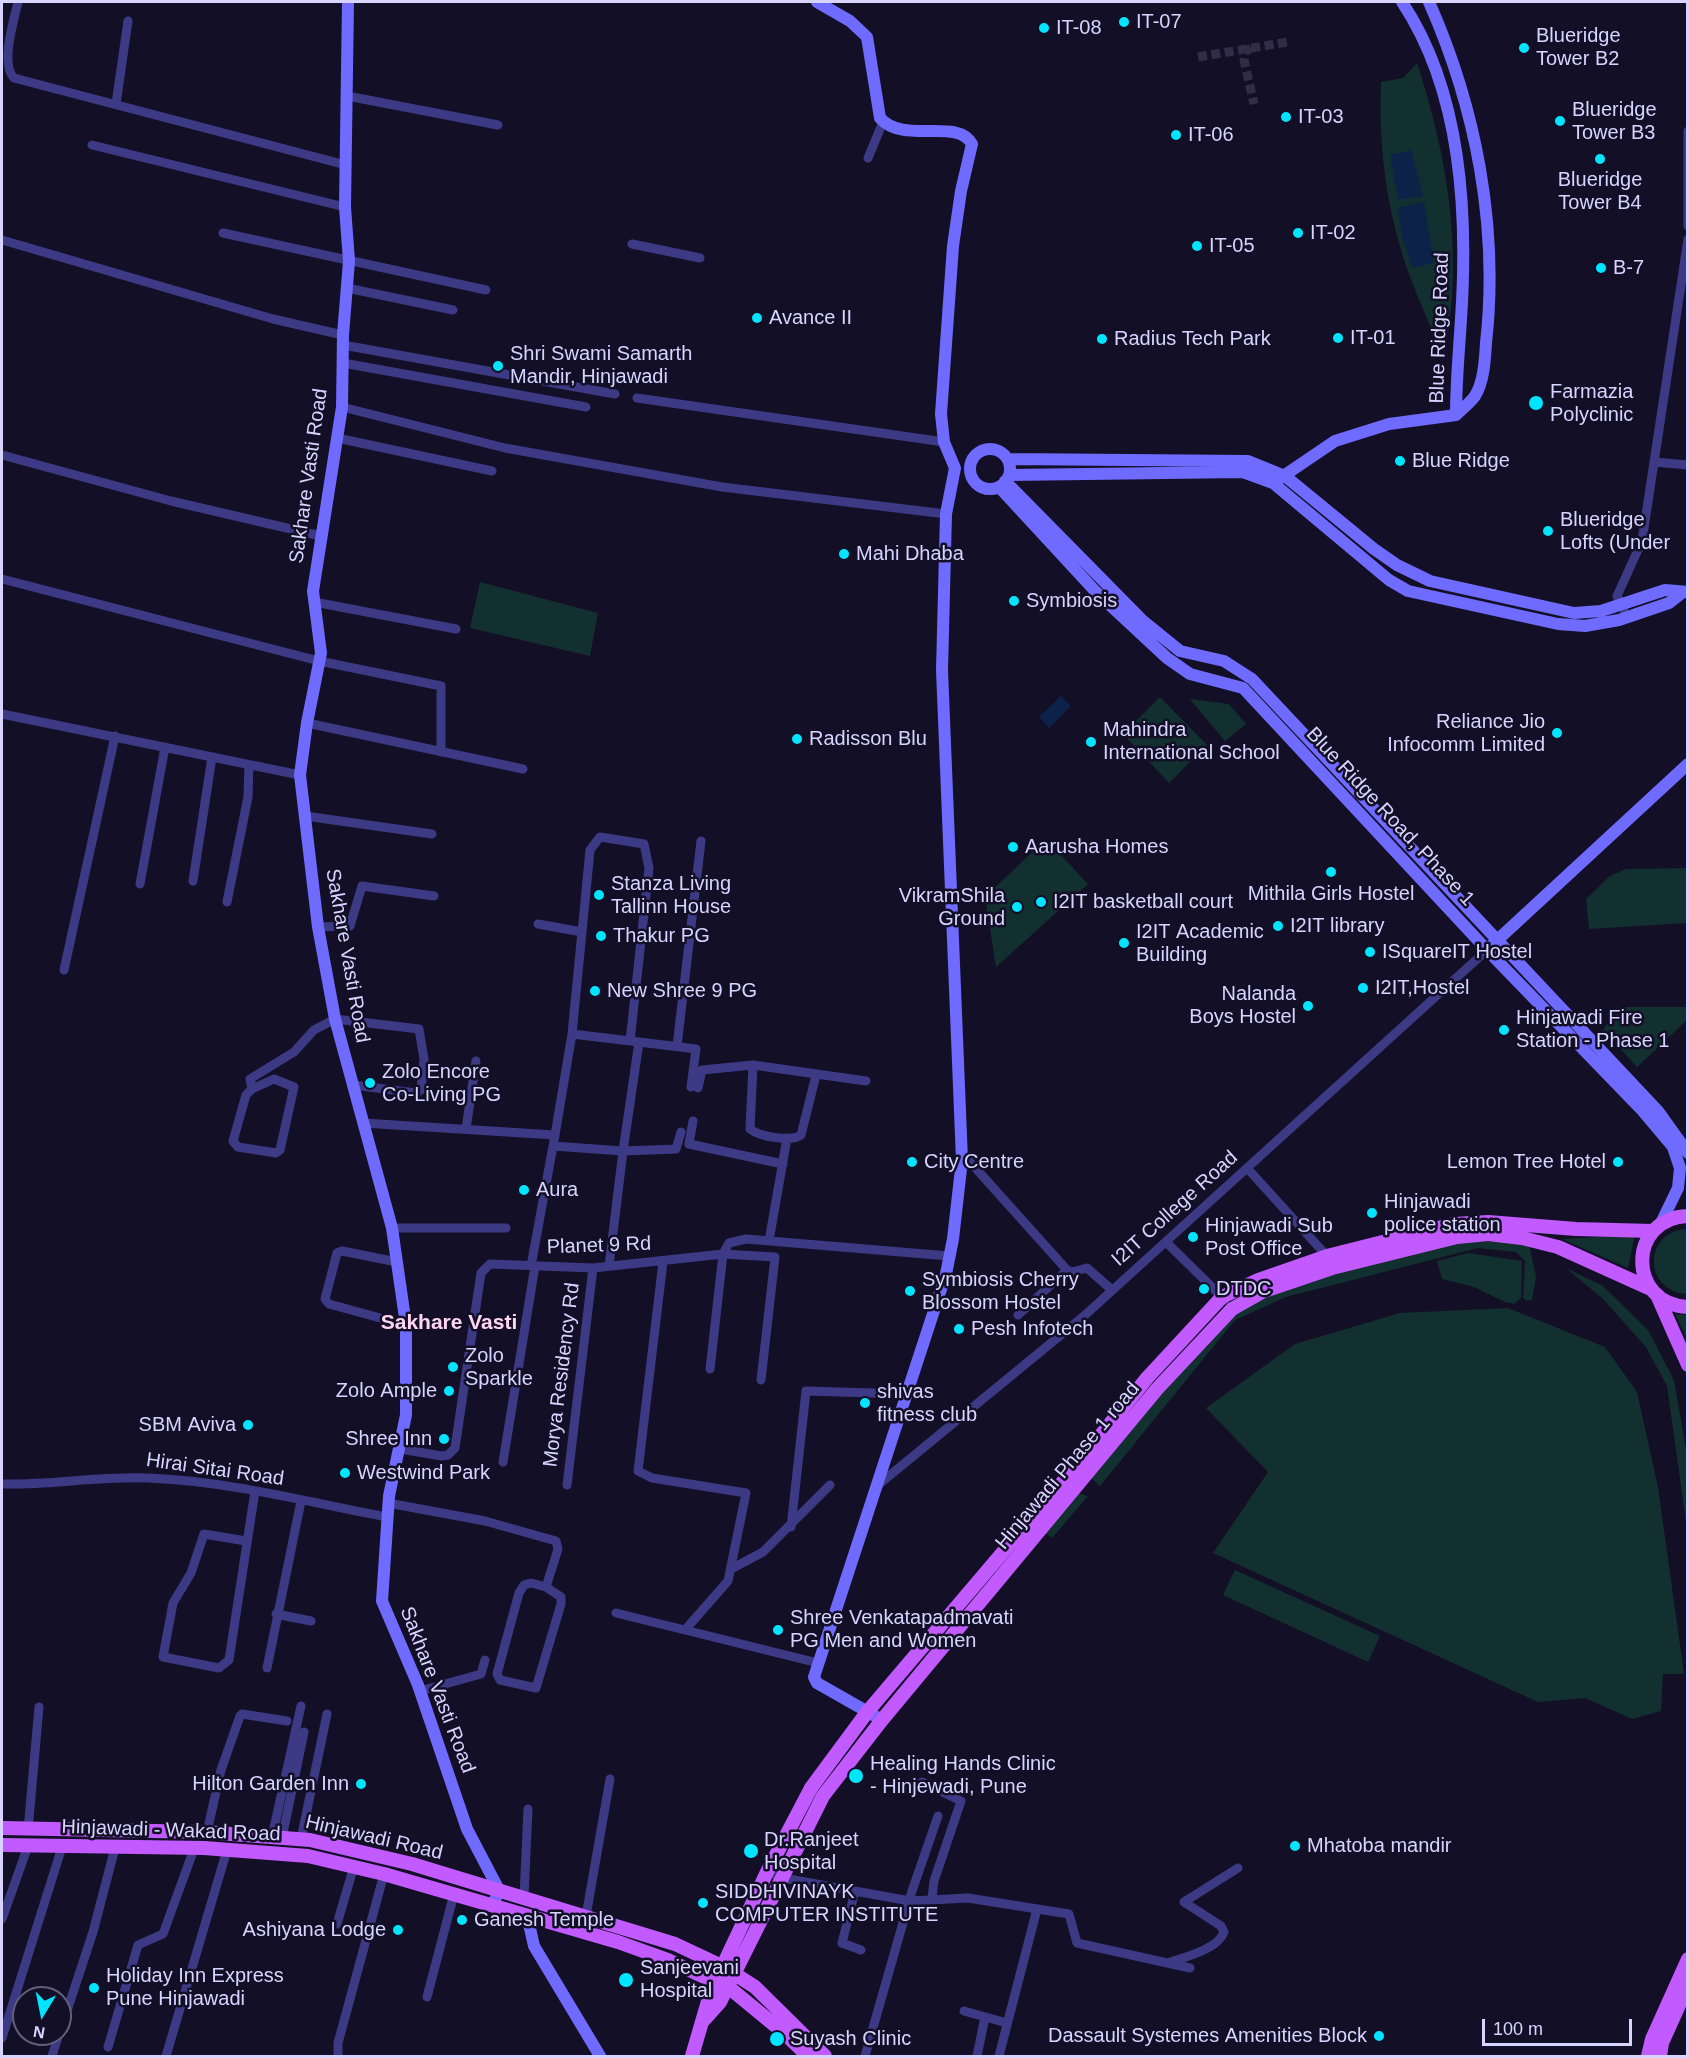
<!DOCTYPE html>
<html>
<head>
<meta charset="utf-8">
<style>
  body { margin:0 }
  #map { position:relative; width:1689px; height:2058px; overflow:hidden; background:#130f26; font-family:Arial,sans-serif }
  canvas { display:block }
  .frame { position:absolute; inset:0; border:3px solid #d9d4ff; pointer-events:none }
  .north { position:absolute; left:12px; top:1986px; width:60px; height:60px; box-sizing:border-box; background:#130f26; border:2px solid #625e7d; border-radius:50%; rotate:190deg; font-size:16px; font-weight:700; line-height:24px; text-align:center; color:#d9d4ff }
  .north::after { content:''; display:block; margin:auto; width:21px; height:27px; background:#00e5ff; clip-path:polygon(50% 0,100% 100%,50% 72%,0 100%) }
  .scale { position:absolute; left:1482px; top:2019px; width:150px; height:27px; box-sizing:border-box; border:3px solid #d9d4ff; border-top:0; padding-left:8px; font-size:18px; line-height:21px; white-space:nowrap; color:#d9d4ff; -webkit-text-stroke:4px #130f26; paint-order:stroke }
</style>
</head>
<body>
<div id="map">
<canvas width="1689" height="2058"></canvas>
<div class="frame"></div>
<div class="north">N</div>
<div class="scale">100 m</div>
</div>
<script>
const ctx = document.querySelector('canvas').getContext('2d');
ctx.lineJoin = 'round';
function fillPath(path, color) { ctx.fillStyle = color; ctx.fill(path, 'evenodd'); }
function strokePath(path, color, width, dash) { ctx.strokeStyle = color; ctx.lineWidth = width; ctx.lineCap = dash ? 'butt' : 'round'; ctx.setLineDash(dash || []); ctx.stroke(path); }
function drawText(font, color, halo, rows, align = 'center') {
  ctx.font = font + ' Arial,sans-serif'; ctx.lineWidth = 5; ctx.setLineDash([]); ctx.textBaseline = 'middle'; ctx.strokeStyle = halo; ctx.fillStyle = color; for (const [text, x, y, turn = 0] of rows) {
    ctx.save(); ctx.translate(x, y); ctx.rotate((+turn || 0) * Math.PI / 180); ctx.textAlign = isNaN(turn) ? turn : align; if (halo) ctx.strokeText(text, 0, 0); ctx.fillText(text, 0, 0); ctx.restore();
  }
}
fillPath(new Path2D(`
  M1417,63c30,91 47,191 28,286 -13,-15 -19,-33 -27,-52 -29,-69 -40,-140 -37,-215l22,-4z
  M480,582l118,31 -8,43 -120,-28z
  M1160,697l47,48 -38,38 -46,-49z
  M1190,699l39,5 17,20 -21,17z
  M1046,839l42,45 -92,83 -11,-70z
  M1687,868v55l-98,6 -3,-30 24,-23 16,-7z
  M1616,1007h71v13l-50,47 -34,-37z
  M1687,1229h1l-1,65c-44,-3 -44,-63 0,-65z
  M1635,1235l-7,33 -66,-29z
  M1465,1240l64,4 7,33 -4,23 -5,1 -4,-3 2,-37 -9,-9 -38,-4 -192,49 -51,23 -135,166 -11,-9 140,-160c64,-41 161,-57 236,-77z
  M1468,1253l54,8 -1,37 -7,6 -9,-2 -31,-15 -32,-8 -5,-18z
  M1566,1268l37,18 45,44 26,50 13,75v74l-20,-143 -21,-39 -43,-48z
  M1508,1308l97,39 32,45 21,95 26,187h-21l-2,37 -29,8 -47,-21 -47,4 -325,-149 55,-81 -62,-64 89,-64 105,-31z
  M1675,1314l12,1v24z
  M1075,1492l13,4 -36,42 -10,-7z
  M1235,1570l145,66 -12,26 -145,-67z`), '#12302f');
fillPath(new Path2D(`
  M1411,150l12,46 -25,4 -8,-45z
  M1424,202l10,61 -22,5 -10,-32 -4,-28z
  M1061,696l10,10 -22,22 -10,-11z`), '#0c2248');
strokePath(new Path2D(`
  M1251,48l-6,4 -1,8 10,44
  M1198,57l90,-15`), '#312d47', 9, [9, 4.5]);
strokePath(new Path2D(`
  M18,2c-4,18 -18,62 -4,76l332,87
  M347,96l151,29
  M116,104l12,-83
  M1688,131v95
  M92,145l253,62
  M868,158l15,-36
  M223,233l263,57
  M2,240l271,79 70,16
  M632,244l68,14
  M347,288l106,22
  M343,345l272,49
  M343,363l243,44
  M637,398l307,44
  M342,407l163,41 217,39 224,27
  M337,438l155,33
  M2,455l169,46 150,35
  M1654,462l34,3
  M2,579l317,82 122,25v66
  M314,602l142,27
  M1624,610l-7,-14 25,-55 46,-302
  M2,714l298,61
  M307,723l216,46
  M305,816l127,18
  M193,881l19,-124
  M140,884l25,-137
  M227,902l21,-105 1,-32
  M538,924l44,8
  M318,927l32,-1 12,-40 72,10
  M64,970l51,-234
  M572,1034l18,-184 10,-13 44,7 5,24 -19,173
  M639,1042l57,7 -5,38
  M677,1046l24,-205
  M753,1065l-3,64c10,8 41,13 51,6l15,-60
  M698,1088l4,-18 51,-5 113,16
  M252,1089l22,-10 20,8 -14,63 -4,3 -38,-6 -5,-6 13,-46 6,-6 -2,-10 44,-27 20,-22 21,-11 84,10 5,30 -3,31 -5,3 -63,-8
  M693,1121l-4,23 94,20
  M363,1123l192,12 -24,131
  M466,1129l10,-68
  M553,1146l70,5 16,-109 -67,-8 -17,101
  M962,1153l105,117 5,2 15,-4 25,22
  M1247,1168l80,88
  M392,1228h114
  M769,1241l18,-103
  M1166,1242l59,58
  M397,1262l-55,-11 -5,2 -12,46 4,5 77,21
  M663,1262l-25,209 14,7 94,15 -18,88 -43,49 133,33
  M609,1266l14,-115 53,-2 5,-17
  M1018,1315l49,-45
  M710,1369l13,-115 6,-11 17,-4 203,17
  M400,1449l42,7 6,-1 7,-7 26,-175 9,-9 103,4 130,-14 52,3 -14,123
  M503,1462l32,-196
  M2,1484c49,1 97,-8 146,-6 80,3 160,24 239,39
  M567,1485l26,-217
  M878,1485l206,-169 403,-366
  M388,1503l97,18 71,20 2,8 -12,38 -15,-4 -7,2 -5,8 -22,81 3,6 36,8 25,-84v-7l-15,-10
  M791,1527l15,-136 101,3
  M246,1541l-42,-7 -13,39 -18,30 -10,54 56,11 10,-8 26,-169
  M733,1568l30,-16 67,-67
  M616,1613l69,17
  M276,1614l35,7
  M267,1668l34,-167
  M420,1691l61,-17 4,-14
  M922,1782l39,19 -27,80 -2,17
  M28,1830l11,-123
  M207,1832l14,-62 19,-54 2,-2 45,7
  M272,1837l29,-131
  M282,1838l22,-106
  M301,1839l26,-125
  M767,1872l16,6 127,23 58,-3 101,16 8,29 113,25
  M855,1891l-13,52 19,7
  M524,1897l4,-88
  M586,1916l24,-137
  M2,1919l26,-73
  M337,1924l17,-58
  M1170,1962c16,-5 48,-13 54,-30l-3,-6 -37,-24 54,-34
  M427,1997l27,-103
  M964,2011l43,12
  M60,2032l33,-100 22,-84
  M2,2038l60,-191
  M108,2047l30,-102 25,-11 31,-85
  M52,2056l7,-22
  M166,2056l61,-206
  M338,2056v-13l46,-169
  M865,2056l47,-165 26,-75
  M977,2056l8,-39
  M999,2056l38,-147`), '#3d3a85', 9);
strokePath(new Path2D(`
  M348,2l-3,205 4,54 -6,74 -1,72 -29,184 8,62 -14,70 -7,52 18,152 17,92 57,209 14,97v90l-17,81 -7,105 36,84 49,144 32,61 -6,15
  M817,2l33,19 17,16 13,81c24,27 77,-1 92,26l-11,47 -8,55 -12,168 3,28 11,26 -9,46 -4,156 20,490 -9,79 -7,35 -132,403 3,6 65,37
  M1402,2c60,90 66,212 59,317 -2,32 -5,64 -5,96
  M1429,2c47,106 70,225 57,341 -1,16 -2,39 -11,53 -5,7 -13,13 -19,19
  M970 469a20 20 0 1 1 40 0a20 20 0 1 1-40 0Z
  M1008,459l240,2 37,15 89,73 23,16 33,16 144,32 27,-2 64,-21 23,2
  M1009,475l234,-3 30,11 116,97 19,11 150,33 27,2 34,-6 50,-17 14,-11
  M1279,479l56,-38 54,-17 67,-9
  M1005,481l138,140 37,30 44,10 28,18 406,432 30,42
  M999,487l97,105 71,66 23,16 53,14 244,262 154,159 32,38 7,21 -2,20 -18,37
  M1492,945l196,-181
  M527,1915l7,31 66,110`), '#6f6bff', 12);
strokePath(new Path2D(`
  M1688,1216c-61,2 -61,88 0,91
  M1657,1295l31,70
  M2,1828l203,4 105,8 102,24 263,80 49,23 31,20 70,69
  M2,1845l202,3 104,8 76,18 234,68 50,18 64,30 51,42 25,24
  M703,2021l17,-19 103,-206 59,-76 275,-331 75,-80 32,-18 68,-23 125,-31 31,-3 34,4 36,9 93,42
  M692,2056l19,-65 56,-119 44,-84 57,-77 204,-240 75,-93 75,-81 36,-17 69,-24 127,-32 34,-2 88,7 77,2
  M1648,2056l4,-17 36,-80
  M1660,2056l2,-13 26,-58`), '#c25bff', 14);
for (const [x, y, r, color] of [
  [1124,22,6,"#00e5ff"],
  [1044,28,6,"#00e5ff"],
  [1524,48,6,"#00e5ff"],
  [1286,117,6,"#00e5ff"],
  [1560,121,6,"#00e5ff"],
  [1176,135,6,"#00e5ff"],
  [1600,159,6,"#00e5ff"],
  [1298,233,6,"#00e5ff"],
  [1197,246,6,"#00e5ff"],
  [1601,268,6,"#00e5ff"],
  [757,318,6,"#00e5ff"],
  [1338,338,6,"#00e5ff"],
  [1102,339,6,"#00e5ff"],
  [498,366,6,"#00e5ff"],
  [1536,403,8,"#00e5ff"],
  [1400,461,6,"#00e5ff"],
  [1548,531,6,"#00e5ff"],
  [844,554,6,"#00e5ff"],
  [1014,601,6,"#00e5ff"],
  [1557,733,6,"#00e5ff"],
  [797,739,6,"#00e5ff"],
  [1091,742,6,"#00e5ff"],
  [1013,847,6,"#00e5ff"],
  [1331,872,6,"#00e5ff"],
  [599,895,6,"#00e5ff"],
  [1041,902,6,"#00e5ff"],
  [1017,907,6,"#00e5ff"],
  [1278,926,6,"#00e5ff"],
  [601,936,6,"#00e5ff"],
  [1124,943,6,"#00e5ff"],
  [1370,952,6,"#00e5ff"],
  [1363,988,6,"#00e5ff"],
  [595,991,6,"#00e5ff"],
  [1308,1006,6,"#00e5ff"],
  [1504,1030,6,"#00e5ff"],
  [370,1083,6,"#00e5ff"],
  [912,1162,6,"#00e5ff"],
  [1618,1162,6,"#00e5ff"],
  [524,1190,6,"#00e5ff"],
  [1372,1213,6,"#00e5ff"],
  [1193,1237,6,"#00e5ff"],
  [1204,1289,6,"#00e5ff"],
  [910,1291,6,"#00e5ff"],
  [959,1329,6,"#00e5ff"],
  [453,1367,6,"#00e5ff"],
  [449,1391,6,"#00e5ff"],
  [865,1403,6,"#00e5ff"],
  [248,1425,6,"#00e5ff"],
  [444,1439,6,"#00e5ff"],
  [345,1473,6,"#00e5ff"],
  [778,1630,6,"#00e5ff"],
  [856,1776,8,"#00e5ff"],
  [361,1784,6,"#00e5ff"],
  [1295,1846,6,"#00e5ff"],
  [751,1851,8,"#00e5ff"],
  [703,1903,6,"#00e5ff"],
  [462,1920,6,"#00e5ff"],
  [398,1930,6,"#00e5ff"],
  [626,1980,8,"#00e5ff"],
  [94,1988,6,"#00e5ff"],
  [1379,2036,6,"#00e5ff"],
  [777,2039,8,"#00e5ff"]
]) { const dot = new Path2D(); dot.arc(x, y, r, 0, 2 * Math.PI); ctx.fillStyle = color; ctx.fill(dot); strokePath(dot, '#130f26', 2); }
drawText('20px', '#d9d4ff', '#130f26', [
  ["IT-07",1136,22],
  ["IT-08",1056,28],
  ["Blueridge",1536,36],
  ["Tower B2",1536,59],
  ["Blueridge",1572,110],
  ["Tower B3",1572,133],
  ["IT-03",1298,117],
  ["IT-06",1188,135],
  ["Blueridge",1600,180,"center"],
  ["Tower B4",1600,203,"center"],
  ["IT-02",1310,233],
  ["IT-05",1209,246],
  ["B-7",1613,268],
  ["Avance II",769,318],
  ["IT-01",1350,338],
  ["Radius Tech Park",1114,339],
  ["Shri Swami Samarth",510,354],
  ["Mandir, Hinjawadi",510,377],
  ["Farmazia",1550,392],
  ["Polyclinic",1550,415],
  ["Blue Ridge",1412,461],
  ["Blueridge",1560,520],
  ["Lofts (Under",1560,543],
  ["Mahi Dhaba",856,554],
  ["Symbiosis",1026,601],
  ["Reliance Jio",1545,722,"right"],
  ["Infocomm Limited",1545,745,"right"],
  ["Mahindra",1103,730],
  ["International School",1103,753],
  ["Radisson Blu",809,739],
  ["Aarusha Homes",1025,847],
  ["Stanza Living",611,884],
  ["Tallinn House",611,907],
  ["Mithila Girls Hostel",1331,894,"center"],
  ["VikramShila",1005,896,"right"],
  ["Ground",1005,919,"right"],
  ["I2IT basketball court",1053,902],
  ["I2IT library",1290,926],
  ["I2IT Academic",1136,932],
  ["Building",1136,955],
  ["Thakur PG",613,936],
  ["ISquareIT Hostel",1382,952],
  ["I2IT,Hostel",1375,988],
  ["New Shree 9 PG",607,991],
  ["Nalanda",1296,994,"right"],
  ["Boys Hostel",1296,1017,"right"],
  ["Hinjawadi Fire",1516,1018],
  ["Station - Phase 1",1516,1041],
  ["Zolo Encore",382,1072],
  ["Co-Living PG",382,1095],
  ["City Centre",924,1162],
  ["Lemon Tree Hotel",1606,1162,"right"],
  ["Aura",536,1190],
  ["Hinjawadi",1384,1202],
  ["police station",1384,1225],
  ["Hinjawadi Sub",1205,1226],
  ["Post Office",1205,1249],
  ["Symbiosis Cherry",922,1280],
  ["Blossom Hostel",922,1303],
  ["DTDC",1216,1289],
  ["Pesh Infotech",971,1329],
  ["Zolo",465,1356],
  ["Sparkle",465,1379],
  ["Zolo Ample",437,1391,"right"],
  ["shivas",877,1392],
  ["fitness club",877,1415],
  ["SBM Aviva",236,1425,"right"],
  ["Shree Inn",432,1439,"right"],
  ["Westwind Park",357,1473],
  ["Shree Venkatapadmavati",790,1618],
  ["PG Men and Women",790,1641],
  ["Healing Hands Clinic",870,1764],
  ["- Hinjewadi, Pune",870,1787],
  ["Hilton Garden Inn",349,1784,"right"],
  ["Dr.Ranjeet",764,1840],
  ["Hospital",764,1863],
  ["Mhatoba mandir",1307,1846],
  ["SIDDHIVINAYK",715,1892],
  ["COMPUTER INSTITUTE",715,1915],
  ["Ganesh Temple",474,1920],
  ["Ashiyana Lodge",386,1930,"right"],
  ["Sanjeevani",640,1968],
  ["Hospital",640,1991],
  ["Holiday Inn Express",106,1976],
  ["Pune Hinjawadi",106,1999],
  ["Dassault Systemes Amenities Block",1367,2036,"right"],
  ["Suyash Clinic",790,2039]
], 'left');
drawText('20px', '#d9d4ff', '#130f26', [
  ["Blue Ridge Road",1440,328,-88],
  ["Sakhare Vasti Road",309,476,-82],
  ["Blue Ridge Road, Phase 1",1390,817,47],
  ["Sakhare Vasti Road",347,956,80],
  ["I2IT College Road",1175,1209,-42],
  ["Planet 9 Rd",599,1246,-2],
  ["Morya Residency Rd",562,1375,-83],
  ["Hinjawadi Phase 1 road",1068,1466,-50],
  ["Hirai Sitai Road",215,1470,8],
  ["Sakhare Vasti Road",437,1690,69],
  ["Hinjawadi - Wakad Road",171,1831,2],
  ["Hinjawadi Road",374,1838,13]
]);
drawText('bold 21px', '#ffd6f0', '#130f26', [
  ["Sakhare Vasti",449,1323]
]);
</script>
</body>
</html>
